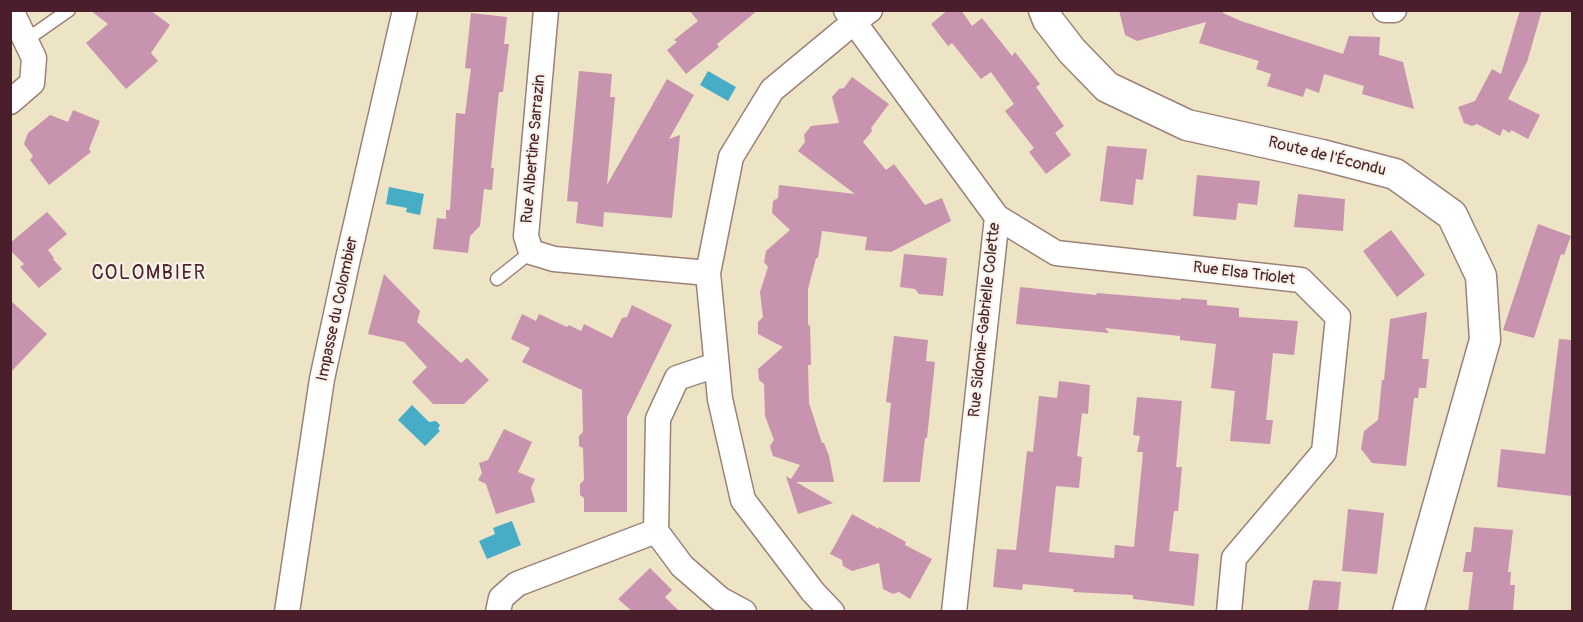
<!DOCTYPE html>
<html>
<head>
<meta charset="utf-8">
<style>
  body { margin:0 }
  #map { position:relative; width:1583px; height:622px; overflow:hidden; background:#ede3c5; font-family:Pangolin,sans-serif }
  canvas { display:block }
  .frame { position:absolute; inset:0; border:12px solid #4a1f2b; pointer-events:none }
</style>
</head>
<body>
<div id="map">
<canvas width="1583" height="622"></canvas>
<div class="frame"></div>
</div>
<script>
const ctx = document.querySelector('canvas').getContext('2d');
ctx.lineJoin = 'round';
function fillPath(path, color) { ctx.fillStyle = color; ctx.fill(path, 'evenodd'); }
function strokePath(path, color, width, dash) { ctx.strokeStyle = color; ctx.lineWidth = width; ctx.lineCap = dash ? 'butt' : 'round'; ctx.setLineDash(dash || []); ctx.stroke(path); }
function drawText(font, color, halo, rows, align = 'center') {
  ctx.font = font + ' Pangolin,sans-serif'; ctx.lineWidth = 4.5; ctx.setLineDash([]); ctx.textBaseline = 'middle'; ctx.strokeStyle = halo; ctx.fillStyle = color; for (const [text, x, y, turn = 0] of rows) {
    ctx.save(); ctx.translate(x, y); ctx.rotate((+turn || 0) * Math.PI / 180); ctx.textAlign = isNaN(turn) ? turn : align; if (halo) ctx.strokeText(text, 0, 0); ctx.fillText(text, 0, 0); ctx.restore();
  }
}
fillPath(new Path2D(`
  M708,71l28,16 -8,14 -28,-16z
  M389,187l35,7 -4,21 -14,-3 1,-4 -21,-4z
  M412,405l17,17 7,-1 4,4 -2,4 2,2 -15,15 -27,-26z
  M512,521l9,24 -34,14 -8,-18 16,-7 -2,-6z`), '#47acc6');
fillPath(new Path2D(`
  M90,10h60l20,15 -19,28 7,8 -32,28 -40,-46 22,-19z
  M689,10h69l-41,34 2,3 -33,27 -19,-24 10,-8 -3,-2 24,-19z
  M948,10h13l11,16 10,-8 30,38 3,-4 25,32 -4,3 28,39 -9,7 16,22 -25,19 -17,-22 5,-4 -29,-37 9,-7 -23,-32 -10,7 -29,-36 -4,3 -17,-22z
  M1119,10h103l1,3 18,8 102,33 6,-18 31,1 -1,18 24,7 11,47 -52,-15 2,-8 -40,-12 -5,19 -13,-5 -3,9 -36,-11 4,-12 -15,-5 3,-8 -60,-18 7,-21 -69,19 -12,-6z
  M1520,10h22l-15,52 -19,37 32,16 -12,24 -17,-9 -1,3 -7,-4 -3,7 -23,-12 -5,2 -8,-3 -6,-16 17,-6 17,-32 9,5z
  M471,13l36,4 -3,27h5l-6,48h-4l-8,76h3l-2,22 -8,-1 -4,37 -10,10 -2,17 -35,-4 4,-31 9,1v-9h4l6,-97 9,1 6,-45 -6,-1z
  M579,71l33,3 -2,23h5l-8,88 60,-106 27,16 -25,44 11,-4 -8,83 -68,-6 -1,15 -27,-4 2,-21 -11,-1z
  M852,77l37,27 -18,24 1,3 -9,11 23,28 8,-6 31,41 17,-7 9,23 -60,31 -26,-2 2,-13 -45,-6 -4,27h-2l-8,31v37l2,-2 1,41h-3l1,38 13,40h2l5,13 5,26h-38l37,21 -35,11 -12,-38 5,3 9,-14 -27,-9 -3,-10 4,-6 -9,-24 -1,-32 -5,-4 -1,-11 25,-22 -25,-13v-12l5,-5 -3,-25 8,-25 -4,-5 2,-11 24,-21 -18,-17 1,-12 5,-3 1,-13 76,9 -57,-43 7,-9 -1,-7 7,-9 28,-3 -7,-26 7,-8 5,-1z
  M73,110l27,11 -11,28 2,3 -42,33 -19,-25 3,-4 -9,-12 4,-11 22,-18 18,7z
  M1107,146l40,3 -4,31 -7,-1 -3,26 -33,-4z
  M1197,175l63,6 -3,24 -19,-2 -2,17 -43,-4z
  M1298,194l47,5 -2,32 -49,-4z
  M47,212l20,22 -19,16 6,8 -1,1 9,10 -23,19 -19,-21 4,-3 -14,-14v-7z
  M1538,224l33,12 -7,19 -3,-1 -27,84 -31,-8z
  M1391,230l34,45 -28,22 -34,-46z
  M904,254l43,4 -4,38 -24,-2 -4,-5 -15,-2z
  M384,274l36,37 -3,11 44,41 6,-5 22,22 -25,24h-31l-21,-22 15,-15 -23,-25 -36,-8z
  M1020,287l76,8 1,-2 84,7v-2l26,2v5l32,3v9l59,4 -4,34 -21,-2 -7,67h7l-3,24 -40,-3 5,-50 -24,-3 5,-44 -36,-4v-4l-75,-8 4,5 -93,-9z
  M10,300l37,34 -37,39z
  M632,305l40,20 -45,92v95h-43v-14l-4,-3v-11l4,-4 -1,-32 -4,-2v-10l4,-4 -1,-42 -60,-28 8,-14 -19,-9 11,-25 14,7 3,-7 28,13 2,-2 12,6 3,-7 28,14 10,-20 5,-1z
  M1427,312l-5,47h7l-3,29h-7l-1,10h-4l-8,68 -34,-3 -11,-14 3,-18 14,-11 4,-40h2l6,-61z
  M894,336l34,4 -2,21 9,1 -8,76h-2l-5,44h-37l8,-79 -5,-1z
  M1559,339l13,1v156l-75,-9 4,-38 44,5z
  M1059,381l31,4 -2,29 -6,-1 -5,43 5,1 -3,31 -23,-2 -7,66 65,6 1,-13 19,2 9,-95h-6l3,-16 -7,-1 4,-38 45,4 -6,66h6l-4,44h-4l-5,40 30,3 -5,52 -61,-7v-4l-60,-3 1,-3 -51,-5 -1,6 -29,-3 4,-38 19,1 11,-99 6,1 6,-56 18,2z
  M504,429l28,13 -14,30 17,7 -4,9 4,14 -39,12 -10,-30 -8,-4 4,-7 -3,-10 9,-3z
  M1348,509l36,4 -7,61 -35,-3z
  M852,514l27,15v-2l27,15 -1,3 27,14 -22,40 -11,-7 -6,2 -10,-5 -4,-26 -27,8 -9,-5 -1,-6 -12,-6z
  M1474,527l39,3 -5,42h3l-1,13h5l-2,27h-45l5,-40h-10l3,-20h5z
  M650,568l22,22 -7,7 15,15h-47l-15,-13z
  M1313,580l28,2 -3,30h-30z`), '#c893ae');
const service = new Path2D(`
  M26,40l43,-30
  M497,279l34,-27`);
const minor = new Path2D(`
  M546,10l-20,226 5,16 23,7 154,14
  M870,10l-16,12 143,195 -43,395
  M1385,10h9
  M10,102l22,-19 2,-25 -23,-48
  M997,217l59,36 245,27 37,37 -14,135 -90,106 -5,54
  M716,365l-39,13 -19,41 -2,112 26,35 38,33 24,13
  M287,612l35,-233 25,-116 58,-253
  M498,612l3,-14 16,-14 139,-53
  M832,612l-19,-20 -70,-92 -23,-101 -12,-126 23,-116 41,-67 82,-68 -8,-12`);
const tertiary = new Path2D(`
  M1044,10l4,10 24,31 35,36 80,38 135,30 73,19 57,41 29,61 4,64 -77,272`);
strokePath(service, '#9c8178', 15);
strokePath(minor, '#9c8178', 27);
strokePath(tertiary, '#9c8178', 33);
strokePath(service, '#fff', 12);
strokePath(minor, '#fff', 24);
strokePath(tertiary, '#fff', 30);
drawText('16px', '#4a1f2b', '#f7f3e8', [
  ["Rue Albertine Sarrazin",534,149,-85],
  ["Route de l'Écondu",1327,157,14],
  ["Rue Elsa Triolet",1244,274,7],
  ["Impasse du Colombier",338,309,-78],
  ["Rue Sidonie-Gabrielle Colette",985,320,-84]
]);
ctx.letterSpacing = '1.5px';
drawText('20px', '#4a1f2b', '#f7f3e8', [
  ["COLOMBIER",149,274]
]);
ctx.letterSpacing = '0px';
</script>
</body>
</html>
